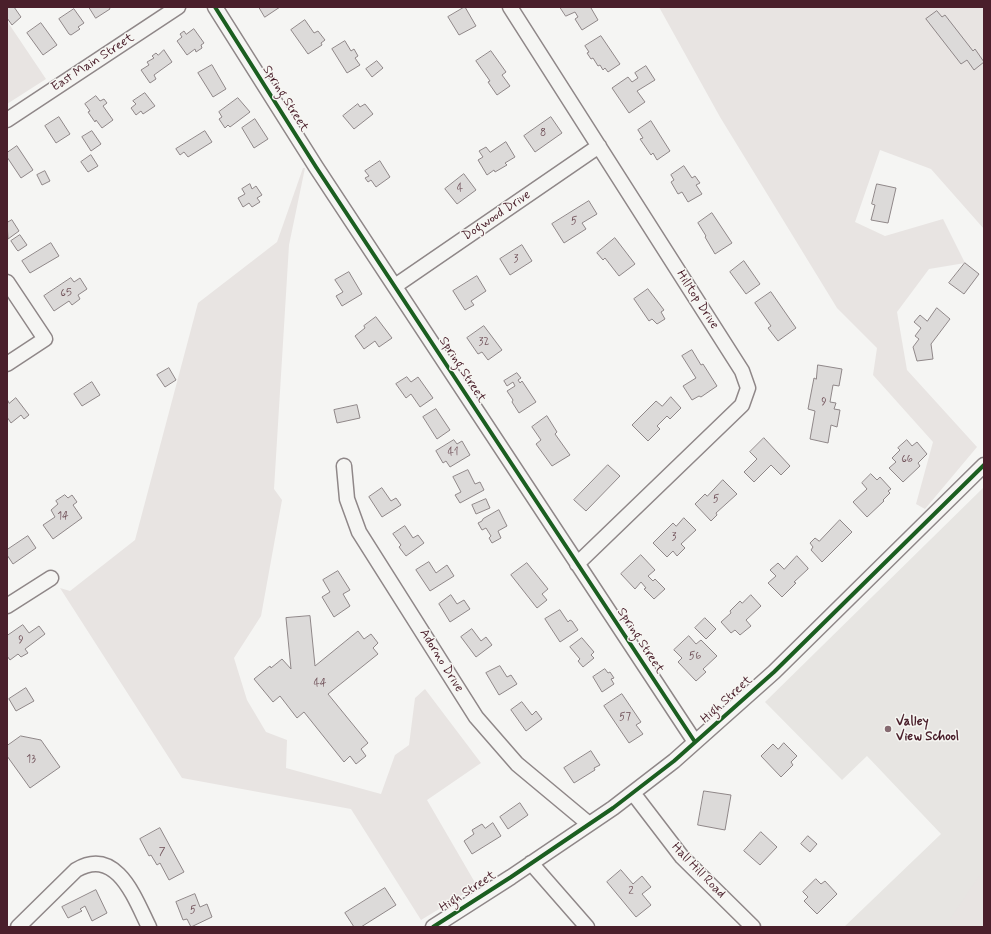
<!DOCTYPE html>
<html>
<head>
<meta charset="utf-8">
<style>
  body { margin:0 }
  #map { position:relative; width:991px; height:934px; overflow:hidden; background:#f5f5f3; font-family:Mynerve,sans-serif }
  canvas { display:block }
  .frame { position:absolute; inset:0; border:8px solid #4a1f2b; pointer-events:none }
</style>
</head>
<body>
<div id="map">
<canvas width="991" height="934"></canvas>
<div class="frame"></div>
</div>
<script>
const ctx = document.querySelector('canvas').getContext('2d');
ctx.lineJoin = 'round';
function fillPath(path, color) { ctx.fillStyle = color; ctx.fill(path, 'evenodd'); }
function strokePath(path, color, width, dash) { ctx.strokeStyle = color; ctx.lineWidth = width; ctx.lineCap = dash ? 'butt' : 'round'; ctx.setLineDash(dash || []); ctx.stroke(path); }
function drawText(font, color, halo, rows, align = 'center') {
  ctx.font = font + ' Mynerve,sans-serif'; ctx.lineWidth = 3; ctx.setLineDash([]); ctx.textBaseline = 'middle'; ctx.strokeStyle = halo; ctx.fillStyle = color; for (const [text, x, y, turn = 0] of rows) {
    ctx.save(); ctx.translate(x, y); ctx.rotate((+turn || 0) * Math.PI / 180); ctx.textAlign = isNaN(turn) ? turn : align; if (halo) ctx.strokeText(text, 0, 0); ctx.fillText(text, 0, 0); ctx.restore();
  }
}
fillPath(new Path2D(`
  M984,487v440h-140l97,-93 -74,-78 -25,24 -77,-78z`), '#e7e5e2');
fillPath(new Path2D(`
  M659,7h325v222l-53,-60 -51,-19 -25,72 30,14 58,-17 22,44 -36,6 -32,43 10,58 70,77 -52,62 -9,-5 17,-62 -60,-67 4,-27 -40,-40 -117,-191z
  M7,21l39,58 -39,25z
  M303,168h2l-16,77 -15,244 8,11 -21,116 -27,42 13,42 19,32 21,8 -1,28 95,26 14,-39 14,-10 6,-47 10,-9 56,74 -54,37 50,86 -56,34 -70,-111 -169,-31 -122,-190 10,3 65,-51 63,-237 79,-61z
  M984,869v58h-30l-4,-8z`), '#e8e4e2');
const building = new Path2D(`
  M7,7h7l7,10 -9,8 -5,-7z
  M89,7h20l1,2 -14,9z
  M259,7h21l-15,10z
  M465,7l11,19 -17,9 -11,-18z
  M560,7h33l-2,1 7,12 -16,10 -7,-11 3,-2 -3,-5 -9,4z
  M74,9l10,14 -6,4 2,2 -9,6 -2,-1 -10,-15z
  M937,11l5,6 3,-2 28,36 2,-2 9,13 -10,8 -7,-10 -6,4 -35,-45z
  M305,20l9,13 4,-2 7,9 -4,3 1,2 -14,9 -17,-24z
  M41,23l16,22 -14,10 -16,-22z
  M194,29l10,14 -3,2 1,3 -6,4 -1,-3 -8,6 -10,-14 5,-4 -2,-3 4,-3 2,3z
  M601,36l19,28 -12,8 -3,-4 -2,2 -3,-5 -2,1 -5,-8 -2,1 -4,-6 2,-1 -4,-6z
  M345,41l6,10 3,-2 4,7 -3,2 5,7 -13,8 -15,-24z
  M164,50l8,12 -18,13 2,4 -6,4 -9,-13 8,-5 -2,-3 7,-4 -2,-2 4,-3 2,2z
  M491,51l15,21 -4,3 8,11 -13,9 -9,-13 2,-1 -14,-20z
  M377,61l6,7 -11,9 -6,-8z
  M212,65l14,24 -13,8 -15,-24z
  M646,66l9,14 -18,11 8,11 -16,11 -17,-25 16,-11 4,5 6,-4 -3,-5z
  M145,93l10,13 -12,8 -2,-3 -5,4 -5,-7 5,-4 -3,-3z
  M96,96l4,5 4,-2 3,4 -4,3 10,14 -11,8 -6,-8 -1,2 -7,-10 2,-1 -5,-7z
  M238,98l12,14 -20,15 -2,-2 -3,3 -6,-9 3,-2 -3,-5z
  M358,104l2,3 5,-3 8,10 -19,15 -11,-13z
  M59,117l11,17 -14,9 -11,-17z
  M551,117l11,16 -27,19 -11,-16z
  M255,119l13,20 -14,9 -12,-20z
  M651,121l19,30 -13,9 -4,-7 -2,2 -11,-16 3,-1 -5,-8z
  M92,131l9,13 -10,7 -9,-14z
  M205,131l7,11 -24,15 -4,-5 -4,3 -4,-6z
  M506,142l9,15 -10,6 2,2 -12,7 -1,-2 -7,5 -9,-15 5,-3 -4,-6 7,-4 4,5z
  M17,146l16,24 -12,8 -14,-21v-4z
  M91,155l7,11 -10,6 -7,-10z
  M380,161l10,16 -14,10 -5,-7 -3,2 -3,-4 4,-2 -4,-5z
  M684,166l8,12 3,-2 5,7 -4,2 6,9 -14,8 -6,-10 -4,2 -7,-12 3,-2 -3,-5z
  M45,171l5,10 -8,4 -5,-10z
  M464,174l12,16 -19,14 -12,-15z
  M250,184l2,5 4,-3 6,9 -5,3 3,4 -8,5 -3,-4 -6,4 -5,-9 7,-4 -3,-5z
  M877,184l19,4 -8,35 -17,-3 4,-15 -3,-1z
  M589,201l8,13 -15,9 4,6 -22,14 -12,-19z
  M712,213l20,30 -17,11 -10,-17 1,-1 -8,-13z
  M12,220l7,11 -11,8 -1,-16z
  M20,235l7,10 -9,6 -1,-1 -6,-9z
  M615,238l20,26 -16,12 -14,-18 -2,2 -6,-7z
  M51,243l8,13 -29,17 -8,-12z
  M522,245l10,16 -22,14 -10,-16z
  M744,261l16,23 -14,10 -16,-22z
  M965,263l14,11 -15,20 -15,-11z
  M349,272l13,22 -20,12 -6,-10 7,-4 -8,-12z
  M477,276l9,15 -15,10 3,4 -9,5 -12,-19z
  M71,278l3,4 6,-4 7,11 -9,6 2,4 -8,6 -3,-4 -15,10 -10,-15z
  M648,289l16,21 -3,2 4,7 -8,5 -5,-5 -3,2 -15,-22z
  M771,292l25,36 -18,13 -10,-13 3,-2 -16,-23z
  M937,308l13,11 -19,25 2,15 -16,2 -4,-14 6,-8 -4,-3 6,-8 -7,-6 6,-7 7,6z
  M376,317l16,21 -13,9 -4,-6 -11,8 -9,-13 10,-8 -1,-2z
  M484,326l18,24 -14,10 -6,-8 -4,2 -11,-16z
  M692,350l9,15 2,-1 14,22 -16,11 -2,-1 -7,4 -9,-14 13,-8 -14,-22z
  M818,365l24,4 -3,17 -6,-1 -3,17 6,1 -2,6 6,1 -3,17 -6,-2 -3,18 -18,-4 5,-28 -7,-2 6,-31 2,1z
  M169,368l7,12 -11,7 -8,-12z
  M517,373l4,5 -3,2 2,3 2,-2 14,21 -17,11 -7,-11 1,-2 -6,-9 8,-5 -2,-4 -6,4 -3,-5z
  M407,377l4,5 7,-5 15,21 -13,9 -9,-13 -5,4 -10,-14z
  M92,382l8,13 -18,11 -8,-12z
  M671,397l10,11 -11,11 -3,-3 -10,10 3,3 -12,12 -16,-16 24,-24 6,5z
  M16,398l13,17 -5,4 -3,-4 -10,8 -4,-6v-18l2,4z
  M357,405l3,13 -23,5 -3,-13z
  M436,409l14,21 -13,9 -14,-22z
  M547,416l10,16 -2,2 15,21 -18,11 -16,-22 5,-4 -9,-13z
  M764,438l26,28 -9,9 -10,-10 -17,17 -10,-10 13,-13 -7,-7z
  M454,440l3,4 5,-3 8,14 -20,12 -4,-6 -3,2 -7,-12z
  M907,440l5,6 5,-4 10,12 -9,9 2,3 -17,16 -14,-14 7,-6 -4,-4 8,-8 -2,-2z
  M608,465l12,11 -34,35 -12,-11z
  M468,470l7,14 5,-2 4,8 -24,13 -5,-8 6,-3 -8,-15z
  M871,474l6,6 3,-3 11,12 -3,2 2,2 -7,7 1,1 -17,16 -14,-15 14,-13 -5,-6z
  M723,480l14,14 -21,19 1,2 -6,6 -16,-17 10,-10 2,2z
  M382,488l9,13 5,-3 5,7 -19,12 -13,-20z
  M65,495l3,3 4,-3 5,7 -4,3 9,13 -29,21 -10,-14 12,-8 -4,-7 7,-6 -2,-3z
  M486,499l4,9 -14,6 -4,-9z
  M499,510l8,16 -9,5 3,7 -9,5 -3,-5 2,-2 -5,-8 -4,2 -4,-7 4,-2 1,-2z
  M684,518l12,12 -15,14 4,4 -8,8 -4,-5 -6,6 -14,-14 20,-20 3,3z
  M840,520l12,12 -30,30 -11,-12 2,-3 -3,-4 5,-5 4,3z
  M405,526l8,12 5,-3 6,8 -18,13 -7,-9 2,-2 -8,-11z
  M28,536l8,12 -23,16 -6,-9v-5z
  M641,555l14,15 -7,6 5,5 2,-2 10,10 -11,10 -10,-10 2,-1 -5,-6 -6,7 -14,-15z
  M797,556l11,12v1l-14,13 2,1 -14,14 -14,-14 8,-7 -6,-6 8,-7 6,6z
  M429,562l7,11 11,-8 7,11 -24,15 -14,-21z
  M527,563l21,26 -6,5 5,6 -10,8 -26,-33z
  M338,571l12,19 -7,4 7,12 -16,11 -12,-20 8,-5 -7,-12z
  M451,595l6,9 7,-4 6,9 -20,13 -11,-18z
  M751,595l10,11 -15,14 5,6 -11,9 -5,-5 -4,3 -10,-11 10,-9 -1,-2 10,-10 2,2z
  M560,610l8,12 2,-2 2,1 6,9 -18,12 -15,-23z
  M310,616l5,50 43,-35 6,8 7,-5 7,9 -5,5 5,6 -50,40 40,49 -7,6 5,7 -10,8 -6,-8 -6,6 -40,-50 -7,6 -17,-22 -7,6 -19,-23 16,-13 1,2 11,-9 9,10 -5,-51z
  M705,618l11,11 -10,10 -11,-11z
  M23,625l6,8 10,-7 6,8 -20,15 3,4 -7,4 -3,-3 -8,6 -3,-4v-8l1,-1 -1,-1v-10z
  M472,629l9,12 5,-4 6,8 -16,12 -15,-20z
  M689,636l7,8 5,-4 16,16 -14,13 3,3 -10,9 -18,-19 4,-4 -8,-8z
  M582,638l12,14 -3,3 3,3 -11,9 -5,-6 2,-2 -10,-12z
  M500,666l7,11 4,-2 6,9 -18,11 -13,-22z
  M605,669l3,4 2,-1 4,6 -3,1 3,5 -12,8 -9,-15z
  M26,688l8,13 -18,10 -7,-12z
  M622,694l19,28 -5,3 7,9 -14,9 -25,-37z
  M522,702l10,13 4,-4 6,8 -16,12 -15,-21z
  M21,736l20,4 19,27 -30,21 -23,-32v-10z
  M784,743l13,13 -6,6 2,3 -12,12 -20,-21 12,-12 5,5z
  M591,751l9,14 -6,3 1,2 -21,13 -10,-15z
  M704,791l27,4 -6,35 -27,-5z
  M520,803l8,12 -20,14 -8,-12z
  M493,823l8,13 -29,18 -8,-13 10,-7 -2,-4 10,-6 3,4z
  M160,828l24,44 -15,8 -9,-17 -3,2 -6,-10 -2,1 -9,-17z
  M761,832l16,15 -17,18 -16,-14z
  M808,836l9,8 -7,8 -9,-8z
  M621,870l12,14 9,-8 9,11 -9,7 9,11 -15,12 -29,-35z
  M816,879l5,5 4,-3 12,13 -20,20 -13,-13 4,-4 -5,-5z
  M385,888l11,17 -35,22h-7l-9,-14z
  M96,890l11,23 -15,8 -7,-15 -5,3 2,2 -14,7 -6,-11z
  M195,894l5,13 7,-3 5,13 -21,10 -4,-8 -4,1 -7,-18z`);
fillPath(building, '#dcdad9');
strokePath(building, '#8f8788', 1);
const minor = new Path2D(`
  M215,7l101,160 379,575
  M510,7l232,364 6,17 -6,17 -165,159
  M7,120l171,-113
  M7,282l38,57 -38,25
  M395,286l204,-140
  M344,466l3,33 12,33 117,185 41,47 72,60
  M7,606l44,-28
  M633,793l49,64 71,70
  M531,863l56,64
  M18,927l58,-57c41,-24 59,29 73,57
  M433,927l78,-50 102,-69 61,-47 100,-89 210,-207`);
strokePath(minor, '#8f8788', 17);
strokePath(minor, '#f5f5f3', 14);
strokePath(new Path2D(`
  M215,7l101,160 379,575
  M433,927l78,-50 102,-69 61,-47 100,-89 210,-207`), '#1b5e20', 4);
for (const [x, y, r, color] of [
  [888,729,4,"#866a71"]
]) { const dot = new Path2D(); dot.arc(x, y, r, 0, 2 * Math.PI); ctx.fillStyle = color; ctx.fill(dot); strokePath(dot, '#f6f6f2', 1.5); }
drawText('11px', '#6e4e56', null, [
  ["8",543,134],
  ["4",460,189],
  ["5",574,222],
  ["3",516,260],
  ["65",66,294],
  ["32",484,343],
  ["9",824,403],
  ["41",453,453],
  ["66",907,460],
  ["5",716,500],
  ["14",63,517],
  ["3",674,538],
  ["9",21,641],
  ["56",695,657],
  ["44",320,684],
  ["57",625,718],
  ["13",31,760],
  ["7",162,853],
  ["2",631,892],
  ["5",193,911]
]);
drawText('13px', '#4a1f2b', '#f6f6f2', [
  ["East Main Street",93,63,-33],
  ["Spring Street",285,99,58],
  ["Dogwood Drive",497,216,-34],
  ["Hilltop Drive",697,300,57],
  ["Spring Street",462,370,57],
  ["Spring Street",640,641,57],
  ["Adorno Drive",441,661,58],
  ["High Street",727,700,-42],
  ["Hall Hill Road",698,871,46],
  ["High Street",468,892,-33]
]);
drawText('bold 13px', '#4a1f2b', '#f6f6f2', [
  ["Valley",896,722],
  ["View School",896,737]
], 'left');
</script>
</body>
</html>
